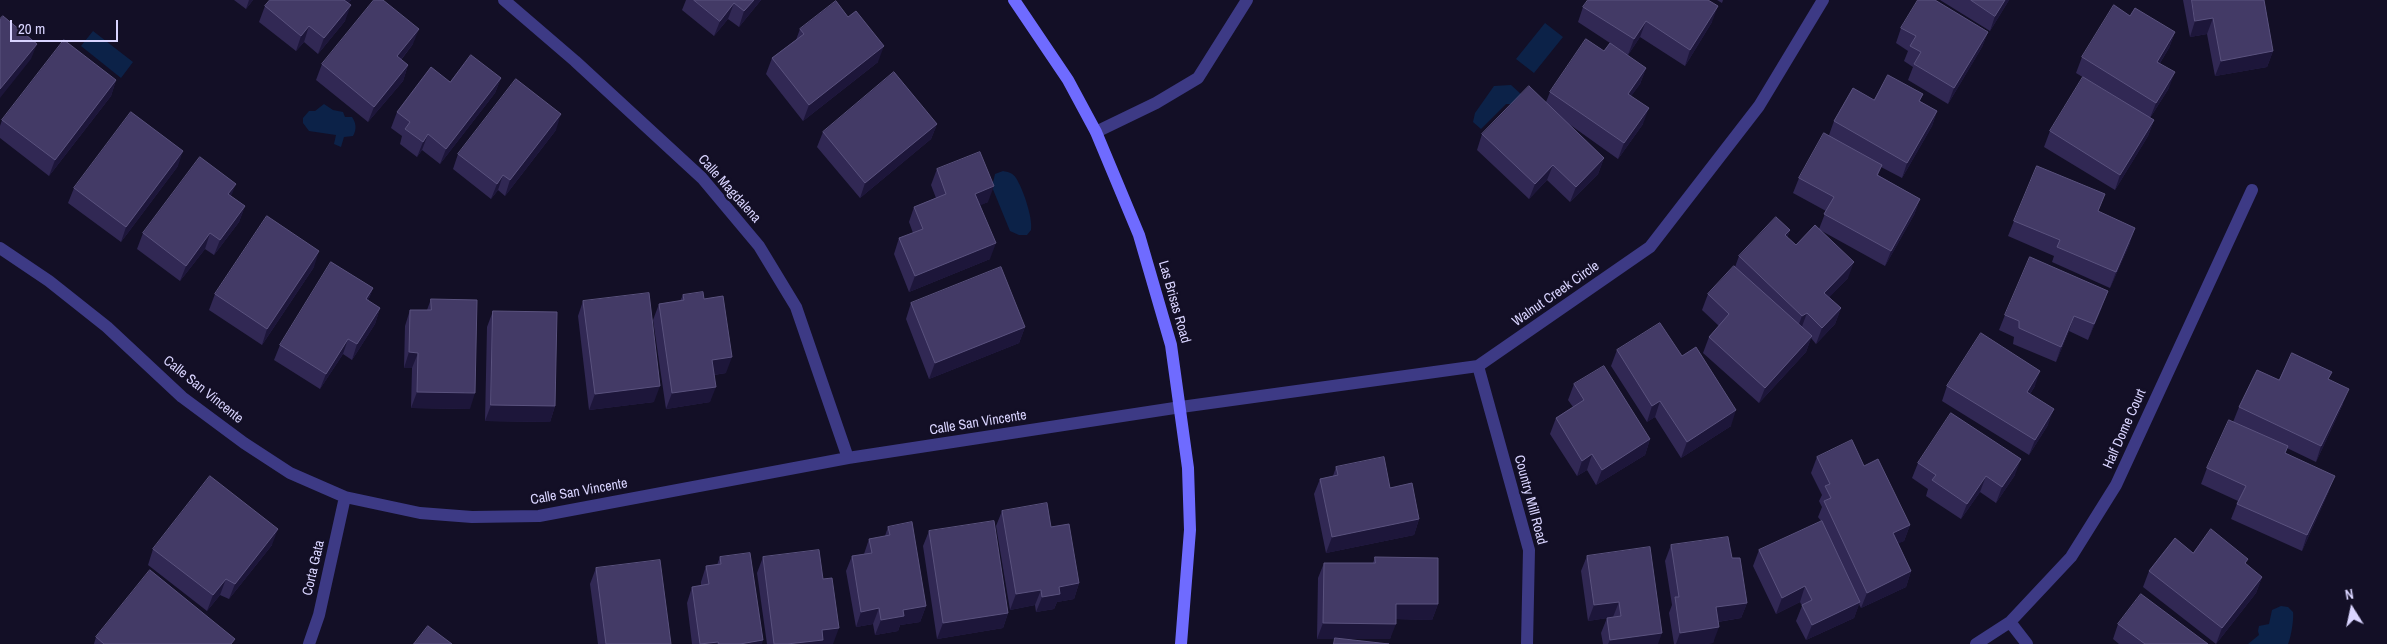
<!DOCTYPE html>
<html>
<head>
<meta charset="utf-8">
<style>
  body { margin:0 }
  #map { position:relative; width:2387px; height:644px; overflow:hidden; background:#130f26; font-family:"Archivo Narrow",sans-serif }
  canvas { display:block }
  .north { position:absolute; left:2327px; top:584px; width:50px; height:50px; -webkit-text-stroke:4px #130f26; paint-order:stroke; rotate:350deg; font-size:14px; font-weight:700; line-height:20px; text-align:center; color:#d9d4ff }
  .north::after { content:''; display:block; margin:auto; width:18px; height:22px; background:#d9d4ff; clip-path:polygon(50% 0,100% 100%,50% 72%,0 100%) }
  .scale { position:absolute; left:10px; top:20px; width:108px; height:22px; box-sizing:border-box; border:2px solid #d9d4ff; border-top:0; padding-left:6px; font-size:15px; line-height:18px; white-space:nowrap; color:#d9d4ff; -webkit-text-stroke:4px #130f26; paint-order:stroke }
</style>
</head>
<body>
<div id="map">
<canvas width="2387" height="644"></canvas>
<div class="north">N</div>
<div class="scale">20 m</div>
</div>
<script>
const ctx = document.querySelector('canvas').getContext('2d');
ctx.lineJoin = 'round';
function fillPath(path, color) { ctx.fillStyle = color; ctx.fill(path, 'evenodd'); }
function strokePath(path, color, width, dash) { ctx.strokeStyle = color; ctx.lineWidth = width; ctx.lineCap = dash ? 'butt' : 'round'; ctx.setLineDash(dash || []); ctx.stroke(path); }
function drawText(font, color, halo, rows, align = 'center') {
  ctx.font = font + ' "Archivo Narrow",sans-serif'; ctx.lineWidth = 5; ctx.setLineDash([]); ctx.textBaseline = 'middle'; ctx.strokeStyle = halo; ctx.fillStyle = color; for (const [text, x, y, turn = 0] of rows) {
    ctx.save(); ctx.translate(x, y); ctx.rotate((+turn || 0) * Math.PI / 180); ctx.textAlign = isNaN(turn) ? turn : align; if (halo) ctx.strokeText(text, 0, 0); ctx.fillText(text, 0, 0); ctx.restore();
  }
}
fillPath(new Path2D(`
  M1545,23l18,14 -29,36 -18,-14z
  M93,31l40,31 -12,16 -40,-32z
  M1511,85l11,10 -9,9h-7l-25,25 -8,-7 2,-9 19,-27z
  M324,104l9,6 10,2 2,5h7c4,6 5,12 1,19l-9,1 -3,10 -7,-3 2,-9 -27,-4 -6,-8v-5l6,-7h6z
  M1003,171c5,1 10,2 13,7 7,11 17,40 15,52l-4,5h-8l-9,-4 -18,-44 3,-13z
  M2281,606l7,1 5,5c1,7 -2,26 -5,32h-40l11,-9 -1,-4 1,-5 10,-2 3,-14z`), '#0c2248');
strokePath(new Path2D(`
  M1096,132l60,-29 42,-25 49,-78`), '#3d3a85', 12);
strokePath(new Path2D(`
  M504,0l71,61 127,117 57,68 37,61 52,151
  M0,248l49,33 58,46 75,70 62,46 46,30 55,24 75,16 52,4 67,-1 309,-58 333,-51 297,-41 172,-119 109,-141 64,-106
  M1478,366l51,184 -2,94
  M2010,622l17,22
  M309,644l10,-29 26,-118
  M1976,644l34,-22 61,-65 45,-72 136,-295`), '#3d3a85', 12);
strokePath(new Path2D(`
  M1014,0l54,80 28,52 43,103 32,110 17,123 2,62 -9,114`), '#6f6bff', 12);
fillPath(new Path2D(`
  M234,0h19l-7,9z
  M270,0h81l-3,3 -3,18 -27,33 -14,-12 -8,9 -37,-29 6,-16z
  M686,0h75l-22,27 -11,-8 -14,17 -32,-26z
  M1717,0h6l-1,3z
  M1940,0h69l-19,31z
  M2183,0h81l9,51 -6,16 -52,9 -8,-42 -17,3z
  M1583,7l129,15 -27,44 -45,-29 -12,18 -17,-11 35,24 -6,16 -9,12 12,28 -25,35 -49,-35 35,34 -6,16 -28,28 -23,-22 -18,19 -52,-49 5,-16 64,-32 4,-10 54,-41 6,-8 -32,-21z
  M2130,16l45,16 -6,16 -9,15 9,25 -19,30 4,2 -6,16 -33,54 -71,-43 6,-16 72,-30 -46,-28 6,-16z
  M1901,28l87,4 -6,15 -34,57 -40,-24 5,-13 -9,-6 4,-10 -12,-8z
  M800,29l78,33 -75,59 -37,-47 6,-16 24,-18z
  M413,44l-12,16 7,5 -5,16 -35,41 -52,-42 6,-16z
  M501,78l-6,15 -55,71 -18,-14 -5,7 -17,-13 2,-8 -11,-8 6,-16 53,-30z
  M116,80l-5,16 -62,80 -49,-38v-12l2,-6z
  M1923,94l-3,7 17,10 -5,15 -30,52 -21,-11 -3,8 42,24 -6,16 -29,51 -65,-36 28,48 -19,19 12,11 -6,16 -19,20 -5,-6 -5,14 -47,51 -56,-50 6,-16 10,-11 -17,-16 6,-16 27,-27 4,-11 51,-26 -3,8 9,7 23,-16 7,-18 -33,-18 6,-15 30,-43 5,-14 40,-21z
  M937,124l-6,15 -71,59 -43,-51 6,-15z
  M556,130l-51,66 -7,-6 -7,9 -38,-30 5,-15z
  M178,166l-57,76 -53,-39 6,-15z
  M937,169l51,33 -8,3 10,54 -81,33 -15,-38 5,-16 14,-5 -4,-11 5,-15 22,-9 -5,-13z
  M231,196l14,10 -6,16 -25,33 -9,-6 -25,32 -43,-32 6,-16z
  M2099,212l31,31 -20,45 -58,-26 2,-6 -46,-20 6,-15z
  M314,267l-52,78 -53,-35 6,-16z
  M373,288l-5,13 12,7 -5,16 -23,36 -9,-6 -23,35 -46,-29 6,-15z
  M683,295l43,78 -12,2 -4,27 -44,7 -13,-89 6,-16 21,-3z
  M431,299l39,110 -59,-1 1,-40h-8l1,-42 5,-16h17z
  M583,301l71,101 -65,8 -11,-94z
  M911,303l114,24 -6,16 -90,36 -23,-60z
  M2102,307l-14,33 -19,-9 -13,31 -43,-18 1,-7 -15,-7 6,-15z
  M493,311l62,95 -5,16 -65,-1 2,-94z
  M1617,350l65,6 49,70 -50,32 -26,-41 -8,5 -36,-56z
  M2329,379l14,25 -27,58 -29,-14 -2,5 44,38 -27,60 -71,-32 7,-18 -37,-17 6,-16 26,-46 6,-15 40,-27z
  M1574,384l76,55 -5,16 -49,30 -9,-15 -10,6 -27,-42 6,-16 17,-11 -5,-7z
  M1947,386h88l-5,8 18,31 -19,30 -87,-54z
  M1817,457l47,9 46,59 -6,16 -6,2 13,28 -5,16 -45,21 -2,-4 -5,14 -48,22 -10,-19 6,-15 -2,-4 -24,12 -23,-48 6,-16 62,-29 -3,-4 4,-10 -3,-6 3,-6 -11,-22z
  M1918,463l97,12 -19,28 -16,-11 -19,27 -35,-23 2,-7 -16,-11z
  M1336,467l54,21 29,31 -5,16 -88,18 -12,-59 6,-15 13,-3z
  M1002,511l49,16 28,56 -5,16 -17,3 -3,7 -18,3 -1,-7 -25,5 -14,-84z
  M888,527l38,79 -6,16 -20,3 -2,6 -23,4 -2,-11 -17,3 -10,-56 6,-15 12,-2 5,-15 16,-3z
  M929,531l79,82 -5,15 -66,11 -14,-93z
  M272,545l-43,54 -9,-4 -13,16 -59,-46 5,-16z
  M1671,545l61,13 15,45 -6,15 -23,4 -5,21 -9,1h-30l-5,-31 3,-8 -7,-44z
  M2193,553l53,12 16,12 -6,16 -40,51 -73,-57 6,-16z
  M1587,556l71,88h-55l-2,-11 6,-15 -19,3 -7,-50z
  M720,557l42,87h-70l-5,-41 5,-16 9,-1v-4l5,-16 11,-1z
  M763,557l60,22 10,65h-66l-10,-71z
  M1375,557l63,47 -6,16 -36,-1 -6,20h-46l45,5h-56l2,-5h-18l1,-61 6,-15h49z
  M596,568l75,76h-73l-8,-60z
  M2118,624l90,20h-89l-6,-5z
  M96,637l137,7h-139z`), '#312854');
fillPath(new Path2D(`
  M249,0h4l-7,9z
  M344,0h7l-13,16z
  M754,0h7l-22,27 5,-16z
  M2005,0h4l-19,31 5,-15z
  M734,3l-6,16 -14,17 6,-15z
  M351,5l-6,16 -27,33 6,-16z
  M1718,6l-6,16 -27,44 5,-16z
  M2213,18l-6,16 -17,3 5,-16z
  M1646,21l-6,16 -12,18 6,-16z
  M309,26l-5,16 -8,9 5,-15z
  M419,29l-6,15 -22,28 6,-16z
  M1988,32l-6,15 -34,57 6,-16z
  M2175,32l-6,16 -18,29 6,-15z
  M37,44l-6,15 -31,39v-9z
  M884,46l-6,16 -75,59 6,-16z
  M2273,51l-6,16 -52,9 6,-15z
  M408,65l-5,16 -35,41 6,-15z
  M1646,68l-6,16 -18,25 6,-15z
  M2175,72l-6,16 -19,30 6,-15z
  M501,78l-6,15 -55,71 6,-15z
  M116,80l-5,16 -62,80 6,-16z
  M1649,108l-6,16 -25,35 6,-16z
  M1937,111l-5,15 -30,52 5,-15z
  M561,114l-5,16 -51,66 5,-16z
  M2154,120l-6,16 -33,54 5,-15z
  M937,124l-6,15 -71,59 5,-15z
  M428,134l-6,16 -5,7 6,-15z
  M183,151l-5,15 -57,76 5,-15z
  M1604,158l-6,16 -28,28 6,-15z
  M1553,165l-6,15 -18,19 6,-15z
  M503,175l-5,15 -7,9 6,-15z
  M236,184l-6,15 -2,-5z
  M994,186l-6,16 -18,8 5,-16z
  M1920,199l-6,16 -29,51 6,-15z
  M245,206l-6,16 -25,33 6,-15z
  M2135,228l-5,15 -20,45 6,-16z
  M1790,230l-6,16 1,-11z
  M210,233l-5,16 -25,32 6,-15z
  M996,243l-6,16 -81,33 6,-16z
  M319,251l-5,16 -52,78 5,-16z
  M1854,262l-6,16 -29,30 5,-15z
  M373,288l-6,16 -1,-5z
  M2108,291l-6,16 -14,33 6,-16z
  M380,308l-5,16 -23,36 5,-16z
  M1841,308l-6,16 -19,20 6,-16z
  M1807,313l-6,16 -5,3 6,-16z
  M2074,316l-5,15 -13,31 5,-15z
  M1025,327l-6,16 -90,36 6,-16z
  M1812,336l-6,16 -47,51 6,-15z
  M348,339l-5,15 -23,35 6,-15z
  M409,352l9,1 -6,15h-8z
  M732,357l-6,16 -20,3 6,-16z
  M2040,371l-5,15 -14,21 6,-15z
  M660,386l-6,16 -65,8 6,-16z
  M716,387l-6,15 -44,7 6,-16z
  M2349,389l-6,15 -27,58 5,-16z
  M417,392l58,1 -5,16 -59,-1z
  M1660,401l-5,16 -8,5 5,-16z
  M491,405l64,1 -5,16 -65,-1z
  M2054,409l-6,16 -19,30 6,-15z
  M1736,410l-5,16 -50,32 6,-16z
  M1650,439l-5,16 -49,30 6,-15z
  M1592,454l-5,16 -10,6 5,-15z
  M2021,459l-6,16 -19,28 6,-16z
  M1986,476l-6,16 -19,27 6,-15z
  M2335,476l-6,15 -27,60 5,-16z
  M1419,519l-5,16 -88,18 6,-16z
  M1910,525l-6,16 -16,7 5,-15z
  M278,529l-6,16 -43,54 6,-15z
  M1911,571l-5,16 -45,21 6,-15z
  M2262,577l-6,16 -40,51 6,-16z
  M226,579l-6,16 -13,16 6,-16z
  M1079,583l-5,16 -17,3 -3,7 -18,3 6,-15 17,-10z
  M1805,586l-5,16 -24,12 6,-16z
  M1041,590l-6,15 -25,5 6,-16z
  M1619,602l-6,15 -25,4 6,-16z
  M1860,602l-6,16 -48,22 6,-15z
  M1747,603l-6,15 -31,5 6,-16z
  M1396,604h42l-6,16 -41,-1z
  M926,606l-6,16 -20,3 -2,6 -23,4 6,-15 22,-10z
  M879,608l-6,16 -17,3 5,-15z
  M1008,613l-5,15 -66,11 6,-16z
  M1323,623l73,1 -6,15h-73z
  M1719,627l-6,16 -9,1h-28l4,-11z
  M839,628l-6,16h-46l35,-14z
  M1662,633l-4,11h-50l2,-4z
  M763,640l-1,4h-22z
  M718,642l-1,2h-15z`), '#1d163a');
const building = new Path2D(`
  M270,0h74l7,5 -27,33 -15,-12 -8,10 -36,-30z
  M374,0h9l36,29 -22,27 11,9 -34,42 -52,-43z
  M694,0h60l-10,11 -10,-8 -14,18z
  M1588,0h120l10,6 -28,44 -44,-29 -12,18 -51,-32z
  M1918,0h17l53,32 -34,56 -40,-24 7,-12 -11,-6 6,-10 -15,-8z
  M1971,0h34l-10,16z
  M2192,0h72l9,51 -52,10 -8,-43 -18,3z
  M836,1l12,16 8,-6 28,35 -75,59 -37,-47 32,-24 -4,-5z
  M2114,5l16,11 5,-8 40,24 -18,30 18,10 -19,31 -74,-46z
  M3,16l34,28 -37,45v-70z
  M1586,39l18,12 6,-8 36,25 -18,26 21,14 -25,35 -74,-51z
  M64,40l52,40 -61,80 -53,-40z
  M471,55l30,23 -55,71 -18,-15 -5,8 -18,-13 5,-7 -13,-10 34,-45 19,15z
  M894,72l43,52 -72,59 -42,-51z
  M1888,75l35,19 -4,7 18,10 -30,52 -73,-42 19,-33 21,12z
  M2083,77l71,43 -34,55 -70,-44z
  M516,79l45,35 -51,66 -7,-5 -6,9 -39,-30z
  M1529,86l75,72 -28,29 -23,-22 -18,19 -53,-50z
  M131,112l52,39 -57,76 -52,-39z
  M1824,133l58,32 -5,10 43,24 -29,52 -67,-37 10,-17 -35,-19z
  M980,152l14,34 -19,8 21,49 -81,33 -16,-38 24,-9 -9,-22 32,-13 -9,-25z
  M200,157l36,27 -8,10 17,12 -25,34 -10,-7 -24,33 -43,-33z
  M2037,166l68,28 -7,17 37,17 -19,44 -59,-25 3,-7 -46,-19z
  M267,216l52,35 -52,78 -52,-35z
  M1776,217l14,13 -5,5 11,10 19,-20 39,37 -30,31 17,15 -19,20 -15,-15 -5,3 -63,-60z
  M2030,257l78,34 -14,33 -20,-8 -13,31 -42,-19v-7l-14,-6z
  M331,262l42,26 -7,11 14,9 -23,36 -9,-5 -22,35 -46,-29z
  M1734,266l78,70 -47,52 -56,-51 20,-23 -21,-20z
  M1001,267l24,60 -90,36 -24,-60z
  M703,292l1,7 19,-3 9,61 -20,3 4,27 -44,6 -13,-89 25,-4 -1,-5z
  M649,293l11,93 -65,8 -12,-93z
  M431,299l46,1 -2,93 -58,-1 1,-39 -9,-1 1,-42h21z
  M493,311l64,1 -2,94 -64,-1z
  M1660,323l22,33 14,-9 40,63 -49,32 -27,-41 -8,5 -35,-56z
  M1981,333l59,38 -13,21 27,17 -19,31 -88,-54z
  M2292,353l40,19 -4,7 21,10 -28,57 -82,-39 18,-37 22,10z
  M1604,366l46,73 -48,31 -10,-16 -10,7 -26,-43 28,-18 -10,-16z
  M1951,413l70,46 -19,28 -16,-11 -19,28 -35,-24 4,-5 -18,-12z
  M2229,420l59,26 -3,7 50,23 -28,59 -70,-31 9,-18 -39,-18z
  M1852,440l12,26 14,-7 32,66 -17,8 18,38 -44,22 -43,-92 7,-3 -6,-12 5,-2 -13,-27z
  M1384,457l6,31 22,-5 7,36 -87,18 -12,-58 18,-4 -2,-8z
  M210,476l68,53 -43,55 -9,-5 -13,16 -60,-46z
  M1047,503l4,24 18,-3 10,59 -20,4 1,7 -18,3 -1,-7 -25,4 -14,-83z
  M994,521l14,92 -65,10 -14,-92z
  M1822,521l38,81 -48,23 -10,-20 10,-5 -7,-14 -23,12 -23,-48z
  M912,522l14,84 -23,4 1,6 -23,4 -2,-12 -18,4 -9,-56 20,-3 -3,-14 21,-4 -2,-8z
  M2211,529l37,30 -3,4 17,14 -40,51 -73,-57 26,-33 18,15z
  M1728,537l4,21h8l7,45 -31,4 3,20 -39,6 -5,-36h4l-8,-52z
  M1650,547l12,86 -52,7 -3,-22 14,-2 -2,-14 -25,3 -7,-49z
  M819,550l4,29 9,-1 7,50 -17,2 1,10 -36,4h-13l-11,-87z
  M750,553l13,87 -23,4h-21l-1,-2 -18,2 -8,-57 17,-3 -3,-18 15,-2 -1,-7z
  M1375,557l63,1v46h-42v20l-73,-1 1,-60h51z
  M660,560l11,84h-65l-10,-76z
  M150,570l85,69 -4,5h-127l-8,-7z
  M2141,594l67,50h-63l-27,-20z
  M428,626l24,18h-38z
  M1335,638l54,6h-55z`);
fillPath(building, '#433a66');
strokePath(building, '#5a527e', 1);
drawText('14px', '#d9d4ff', '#130f26', [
  ["Calle Magdalena",729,189,48],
  ["Walnut Creek Circle",1556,294,-35],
  ["Las Brisas Road",1174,302,74],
  ["Calle San Vincente",203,390,39],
  ["Calle San Vincente",978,423,-9],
  ["Half Dome Court",2125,429,-66],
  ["Calle San Vincente",579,492,-10],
  ["Country Mill Road",1530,500,75],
  ["Corta Gata",314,568,-77]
]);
</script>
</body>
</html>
